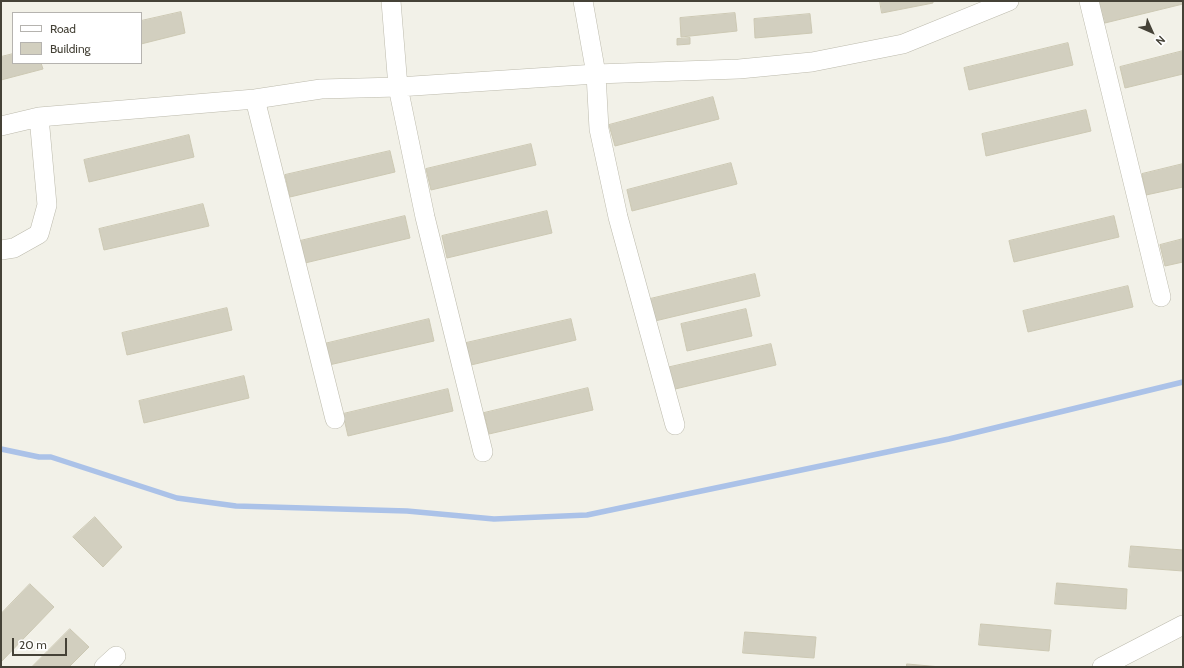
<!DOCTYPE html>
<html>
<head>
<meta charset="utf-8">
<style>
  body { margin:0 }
  #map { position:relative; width:1184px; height:668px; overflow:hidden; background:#f2f1e8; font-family:Cabin,sans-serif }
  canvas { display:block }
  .frame { position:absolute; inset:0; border:2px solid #454237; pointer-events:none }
  .legend { position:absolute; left:12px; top:12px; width:130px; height:52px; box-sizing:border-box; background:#fff; border:1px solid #b5b3af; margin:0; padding:5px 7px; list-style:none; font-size:12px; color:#454237 }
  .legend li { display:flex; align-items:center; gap:8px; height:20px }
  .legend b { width:20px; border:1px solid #b5b3af }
  .north { position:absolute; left:1132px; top:12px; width:40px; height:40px; -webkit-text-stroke:3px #fff; paint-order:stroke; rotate:135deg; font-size:11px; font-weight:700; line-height:16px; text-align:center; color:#454237 }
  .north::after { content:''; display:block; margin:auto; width:14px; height:18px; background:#454237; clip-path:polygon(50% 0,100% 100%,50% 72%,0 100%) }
  .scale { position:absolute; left:12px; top:638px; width:55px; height:18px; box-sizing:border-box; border:2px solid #454237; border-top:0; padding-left:5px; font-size:12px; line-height:14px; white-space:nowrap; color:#454237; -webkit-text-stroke:3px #fff; paint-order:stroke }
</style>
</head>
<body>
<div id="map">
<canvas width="1184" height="668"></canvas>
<div class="frame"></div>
<ul class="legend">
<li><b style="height:5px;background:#fff"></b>Road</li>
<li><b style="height:11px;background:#d2cfbf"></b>Building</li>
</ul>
<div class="north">N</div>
<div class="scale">20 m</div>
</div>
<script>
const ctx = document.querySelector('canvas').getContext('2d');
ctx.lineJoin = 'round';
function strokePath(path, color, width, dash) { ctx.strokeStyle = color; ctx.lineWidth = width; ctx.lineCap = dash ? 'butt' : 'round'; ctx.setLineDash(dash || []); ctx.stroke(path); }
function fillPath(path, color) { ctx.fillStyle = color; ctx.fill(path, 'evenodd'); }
strokePath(new Path2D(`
  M1,449l38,8h12l126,41 59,8 171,5 87,8 93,-4 362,-76 234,-57`), '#abc2e8', 5.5);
const building = new Path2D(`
  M880,1h53v2l-51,10z
  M1099,1h84v3l-78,19z
  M181,12l4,21 -44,11v-23z
  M735,13l2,18 -56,6 -1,-19z
  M810,14l2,19 -57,5 -1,-19z
  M690,38v6l-13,1v-6z
  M1068,43l5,22 -104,25 -5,-22z
  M1183,51v23l-58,14 -5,-21z
  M13,54v9h28l2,6 -42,11v-23z
  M713,97l6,22 -104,27 -6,-21z
  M1086,110l5,21 -105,25 -4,-22z
  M189,135l5,22 -105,25 -5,-22z
  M531,144l5,21 -105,25 -5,-21z
  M390,151l5,21 -105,25 -5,-22z
  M731,163l6,21 -105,27 -5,-21z
  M1183,164v23l-37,8 -4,-21z
  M203,204l6,22 -105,24 -5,-21z
  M547,211l5,22 -105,25 -5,-22z
  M405,216l5,22 -105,25 -5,-22z
  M1114,216l5,21 -105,25 -5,-21z
  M1183,239v23l-18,4 -5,-21z
  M755,274l5,22 -105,25 -5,-22z
  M1128,286l5,21 -105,25 -5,-21z
  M227,308l5,22 -105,25 -5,-22z
  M746,309l6,27 -65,15 -6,-27z
  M429,319l5,22 -105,24 -5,-21z
  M571,319l5,21 -105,25 -5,-22z
  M771,344l5,21 -105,25 -5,-22z
  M244,376l5,22 -105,25 -5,-22z
  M588,388l5,22 -104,24 -5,-21z
  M448,389l5,22 -105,25 -5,-22z
  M95,517l27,30 -19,20 -30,-30z
  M1131,546l52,4v21l-54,-4z
  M1057,583l70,6 -1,20 -71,-5z
  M30,584l24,23 -53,55v-48z
  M981,624l70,6 -2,21 -70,-6z
  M70,629l19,18 -20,20h-37z
  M745,632l71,5 -2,21 -71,-5z
  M907,664l34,3h-34z`);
fillPath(building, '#d2cfbf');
strokePath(building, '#ccc8b3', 1);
const minor = new Path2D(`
  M391,1l7,86 27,130 58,235
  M583,1l13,73 3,55 19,88 57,208
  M1089,1l72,296
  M255,99l80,320
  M1,126l38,-9 216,-18 66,-10 77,-2 198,-13 143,-5 73,-7 91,-18 106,-43
  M1,250l13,-2 25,-14 8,-29 -8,-88
  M104,667l12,-11
  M1102,667l81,-42`);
strokePath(minor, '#bcbaac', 20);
strokePath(minor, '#fff', 19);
</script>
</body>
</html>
